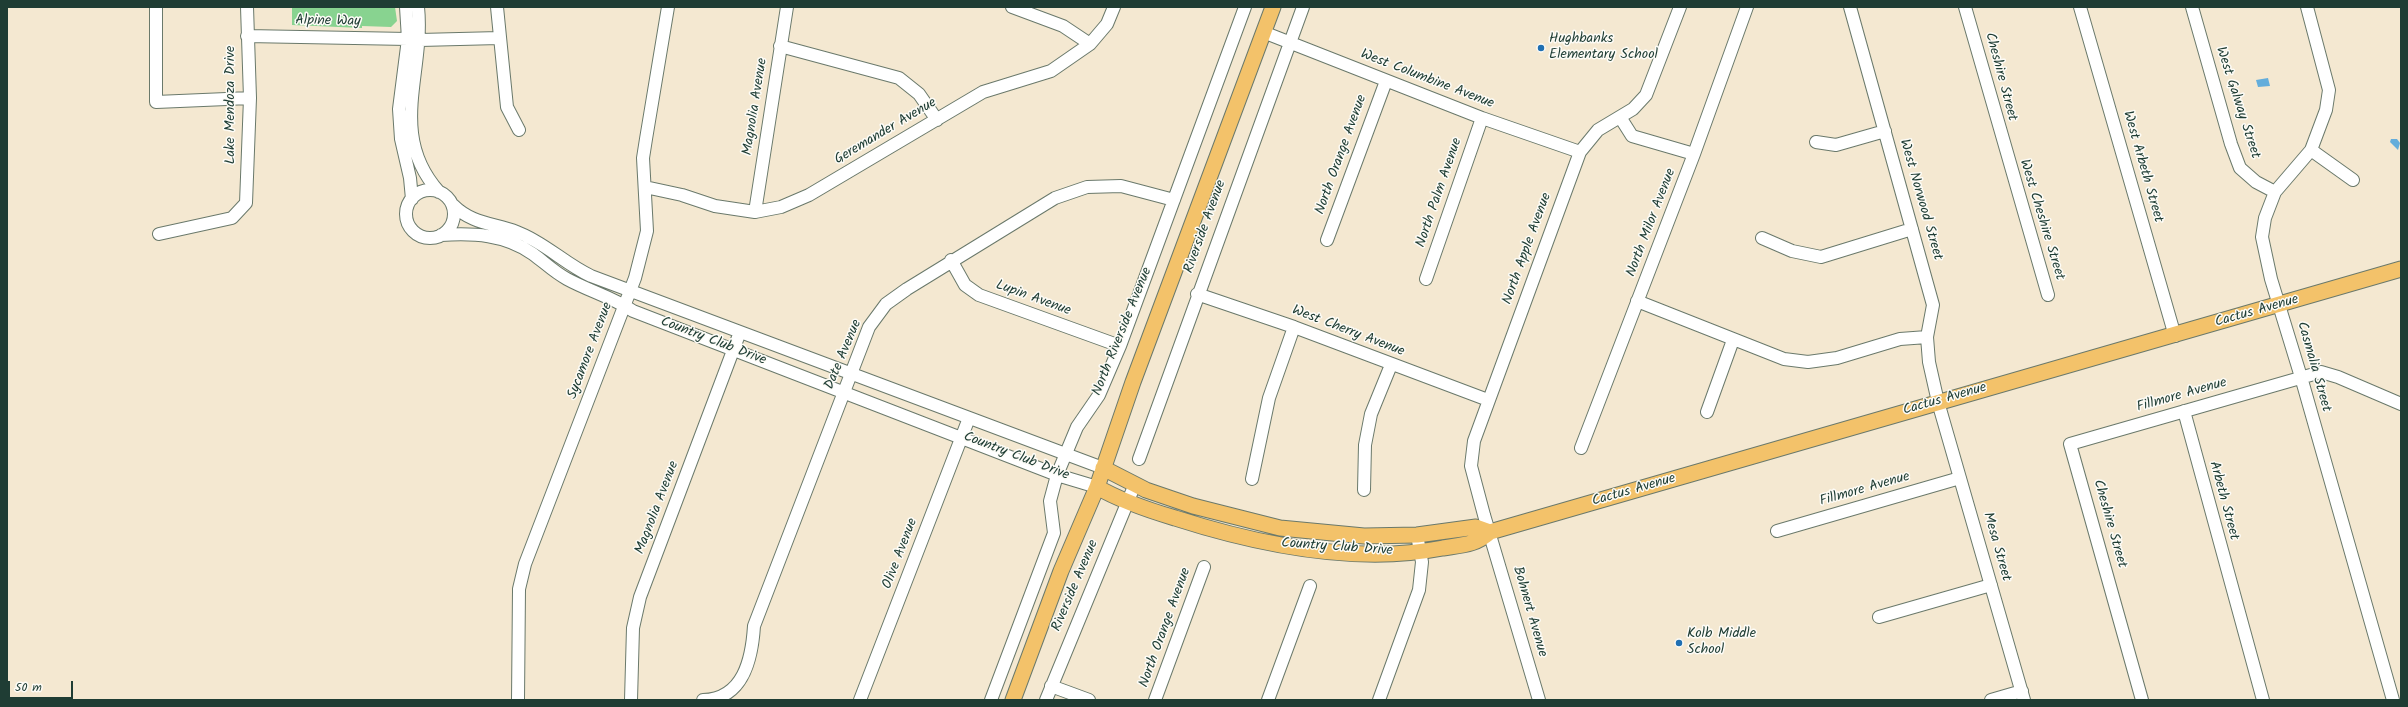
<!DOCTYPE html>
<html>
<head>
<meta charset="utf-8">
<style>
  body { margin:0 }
  #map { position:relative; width:2408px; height:707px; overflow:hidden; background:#f4e8d1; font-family:Kalam,sans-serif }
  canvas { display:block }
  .frame { position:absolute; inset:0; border:8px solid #1f3d34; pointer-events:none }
  .scale { position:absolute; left:8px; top:681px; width:65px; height:18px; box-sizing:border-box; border:2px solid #1f3d34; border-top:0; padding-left:5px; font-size:12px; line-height:14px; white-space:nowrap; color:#1f3d34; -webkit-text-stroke:3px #fdfcf7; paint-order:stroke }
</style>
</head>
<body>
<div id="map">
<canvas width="2408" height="707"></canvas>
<div class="frame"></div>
<div class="scale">50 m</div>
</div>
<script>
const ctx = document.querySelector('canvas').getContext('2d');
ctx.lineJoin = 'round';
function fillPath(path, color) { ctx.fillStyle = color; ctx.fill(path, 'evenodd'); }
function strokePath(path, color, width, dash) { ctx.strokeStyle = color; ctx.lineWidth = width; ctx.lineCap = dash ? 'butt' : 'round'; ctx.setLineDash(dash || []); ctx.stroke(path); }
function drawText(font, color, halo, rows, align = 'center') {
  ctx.font = font + ' Kalam,sans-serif'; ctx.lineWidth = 3; ctx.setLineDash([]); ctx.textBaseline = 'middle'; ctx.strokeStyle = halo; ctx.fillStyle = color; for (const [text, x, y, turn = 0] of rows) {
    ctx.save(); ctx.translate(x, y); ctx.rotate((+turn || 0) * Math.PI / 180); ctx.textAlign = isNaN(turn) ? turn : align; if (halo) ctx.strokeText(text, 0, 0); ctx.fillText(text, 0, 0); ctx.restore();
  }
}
fillPath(new Path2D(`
  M292,7h103l2,14 -6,6 -29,-1v2l-70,-3z`), '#88d390');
fillPath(new Path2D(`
  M2268,78l2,8 -12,1 -2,-7z
  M2391,139h6l3,4 -2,7 -8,-8z`), '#63addb');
const minor = new Path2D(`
  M156,7v95l94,-4
  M406,7l2,32 -9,70 2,30 9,39 2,21
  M418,7c7,66 -31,127 21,185
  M497,7l10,100 12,23
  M1012,7l51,19 27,18
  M1850,7l83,298 -6,32 2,25 9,40 86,298
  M1965,7l83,288
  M2080,7l95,329
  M2192,7l39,137 9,24 16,14 19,10
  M2307,7l22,83 -3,20 -15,40 -36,42 -10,26 -3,19 9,42 30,98 92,323
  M1263,32l219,86 98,34
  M247,36l161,3
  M420,40l79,-2
  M780,46l119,32 20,16 18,26
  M1620,117l12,19 62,18
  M1816,142l20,3 49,-14
  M2311,150l42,30
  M645,187l37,8 33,11 40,6 26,-5 28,-12 174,-103 68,-21 39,-27 17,-20 7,-17
  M406 214a24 24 0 1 1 48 0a24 24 0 1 1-48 0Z
  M453,205c19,19 40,18 64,27 27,10 48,32 74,44l512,192
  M755,212l32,-205
  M159,234l73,-16 14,-15 4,-105 -3,-91
  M441,235c32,-2 64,-1 92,19 11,8 21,18 34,25 22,12 45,18 66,32l424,164 40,12
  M1762,238l30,13 29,6 91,-28
  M1327,240l59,-159
  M951,260l14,25 14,10 141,51
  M1426,279l56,-161
  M1197,294l97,33 194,73
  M1637,301l147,58 24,3 29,-4 63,-19 27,-2
  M2184,411l79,289
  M1707,412l26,-72
  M1581,448l113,-294 53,-147
  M1139,459l164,-452
  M1252,479l17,-81 25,-71
  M1364,490l1,-45 6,-31 20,-49
  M1777,531l183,-53
  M1879,617l112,-32
  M1051,686l38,14
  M518,700l1,-111 6,-25 110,-286 12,-47 -4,-73 3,-19 22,-132
  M631,700l2,-72 7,-31 100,-265
  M703,700c41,-1 49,-42 51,-74l115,-299 17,-23 21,-15 148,-91 32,-11 34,-1 53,14
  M860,700l109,-282
  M991,700l63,-167 -4,-32 7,-26 20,-48 22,-32 21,-49 125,-339
  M1046,700l89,-216
  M1155,700l49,-133
  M1268,700l42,-114
  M1379,700l40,-110 3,-28 -5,-27
  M1539,700l-55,-185 -13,-49 3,-25 106,-289 18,-22 35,-21 13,-14 34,-88
  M1991,700l31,-9
  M2142,700l-72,-256 251,-72 17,5 63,27`);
const major = new Path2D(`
  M1103,468l43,22 47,16 87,22 84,8 53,-1 59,-8 14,5
  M1097,487c24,14 51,23 78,31 84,27 180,47 268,30 19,-3 33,-3 47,-16l911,-263
  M1013,700l48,-129 36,-84 36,-105 140,-375`);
strokePath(minor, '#6a796b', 14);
strokePath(major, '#6a796b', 17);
strokePath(minor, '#fff', 12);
strokePath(major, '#f3c26a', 15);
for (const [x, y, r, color] of [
  [1541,48,4,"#1f6fb2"],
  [1679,643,4,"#1f6fb2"]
]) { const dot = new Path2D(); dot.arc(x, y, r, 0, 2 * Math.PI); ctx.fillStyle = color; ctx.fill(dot); strokePath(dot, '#fdfcf7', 1.5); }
drawText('14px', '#1f3d34', '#fdfcf7', [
  ["Alpine Way",328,22,1],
  ["Cheshire Street",2000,77,75],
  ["West Columbine Avenue",1427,80,21],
  ["West Galway Street",2237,103,72],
  ["Lake Mendoza Drive",232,105,-90],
  ["Magnolia Avenue",756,107,-81],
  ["Geremander Avenue",886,132,-31],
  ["North Orange Avenue",1342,155,-70],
  ["West Arbeth Street",2142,167,74],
  ["North Palm Avenue",1440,193,-71],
  ["West Norwood Street",1920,200,74],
  ["West Cheshire Street",2041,220,73],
  ["North Milor Avenue",1652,223,-69],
  ["Riverside Avenue",1206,227,-70],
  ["North Apple Avenue",1528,249,-70],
  ["Lupin Avenue",1033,299,20],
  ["Cactus Avenue",2257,312,-16],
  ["North Riverside Avenue",1123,332,-68],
  ["West Cherry Avenue",1348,332,21],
  ["Country Club Drive",713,342,21],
  ["Sycamore Avenue",591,351,-69],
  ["Date Avenue",844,355,-67],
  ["Casmalia Street",2313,367,74],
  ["Fillmore Avenue",2182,396,-16],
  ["Cactus Avenue",1945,400,-16],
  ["Country Club Drive",1016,457,21],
  ["Fillmore Avenue",1865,490,-16],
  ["Cactus Avenue",1634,491,-16],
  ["Arbeth Street",2223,501,75],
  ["Magnolia Avenue",658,508,-69],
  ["Cheshire Street",2109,524,74],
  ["Mesa Street",1996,547,74],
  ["Country Club Drive",1337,548,4],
  ["Olive Avenue",901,554,-69],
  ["Riverside Avenue",1076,586,-67],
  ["Bohnert Avenue",1529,612,74],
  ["North Orange Avenue",1166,628,-70]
]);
drawText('14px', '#1f3d34', '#fdfcf7', [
  ["Hughbanks",1549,40],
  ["Elementary School",1549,56],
  ["Kolb Middle",1687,635],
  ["School",1687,651]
], 'left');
</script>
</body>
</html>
